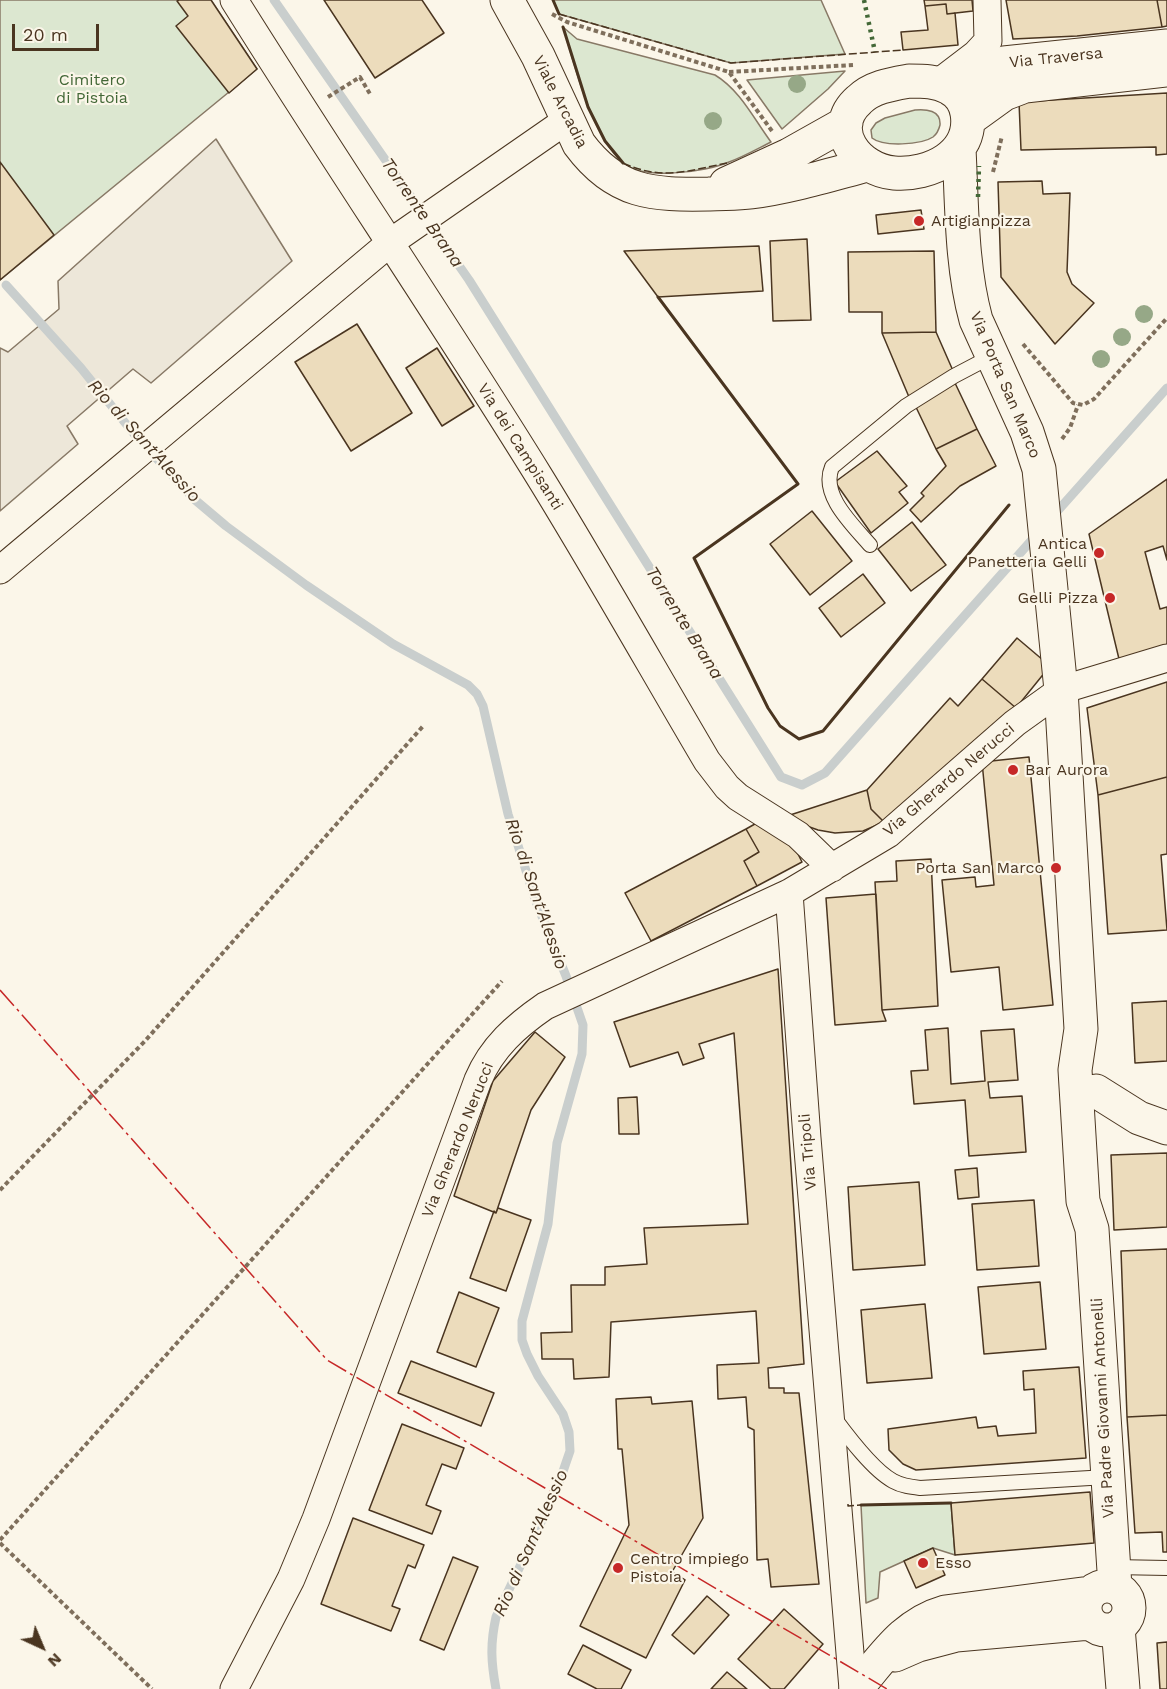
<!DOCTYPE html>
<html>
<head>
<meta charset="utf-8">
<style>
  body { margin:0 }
  #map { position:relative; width:1167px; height:1689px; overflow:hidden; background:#fbf6e9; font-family:"Work Sans",sans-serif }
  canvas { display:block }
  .north { position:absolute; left:12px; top:1617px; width:60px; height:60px; -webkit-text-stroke:4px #fbf6e9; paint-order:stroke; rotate:136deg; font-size:16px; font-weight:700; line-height:24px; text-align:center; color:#4a3520 }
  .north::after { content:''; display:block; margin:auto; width:21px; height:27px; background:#4a3520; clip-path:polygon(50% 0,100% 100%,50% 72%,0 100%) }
  .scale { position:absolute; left:12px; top:24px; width:87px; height:27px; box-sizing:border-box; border:3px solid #4a3520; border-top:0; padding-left:8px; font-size:18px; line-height:21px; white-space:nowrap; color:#4a3520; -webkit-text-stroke:4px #fbf6e9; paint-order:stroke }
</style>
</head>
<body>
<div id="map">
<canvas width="1167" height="1689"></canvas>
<div class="north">N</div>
<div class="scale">20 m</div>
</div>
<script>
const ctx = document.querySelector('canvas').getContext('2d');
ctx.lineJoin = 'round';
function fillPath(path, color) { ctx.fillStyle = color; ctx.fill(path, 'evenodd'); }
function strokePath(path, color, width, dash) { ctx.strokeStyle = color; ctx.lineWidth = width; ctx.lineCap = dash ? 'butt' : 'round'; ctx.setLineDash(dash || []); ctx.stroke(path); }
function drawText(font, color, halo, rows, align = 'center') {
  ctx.font = font + ' "Work Sans",sans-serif'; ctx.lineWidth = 4.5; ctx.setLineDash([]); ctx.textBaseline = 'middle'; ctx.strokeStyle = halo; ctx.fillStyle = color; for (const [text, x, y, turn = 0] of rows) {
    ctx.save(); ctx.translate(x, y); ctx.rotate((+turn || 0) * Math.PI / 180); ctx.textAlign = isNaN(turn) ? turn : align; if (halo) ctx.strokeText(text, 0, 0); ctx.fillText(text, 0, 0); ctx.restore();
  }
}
const green = new Path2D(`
  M0,0h211l46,69 -257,211z
  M553,0h268l24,54 -114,9 -172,-49z
  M563,27l14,12 138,36c25,15 39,44 56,67 -14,7 -28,15 -42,20 -24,10 -87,19 -107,0 -32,-30 -46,-94 -59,-135z
  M845,71l-17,18 -46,40 -35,-49z
  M915,110c11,-1 26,0 25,15 -1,4 -3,9 -7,12 -12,8 -50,10 -61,1l-1,-8 5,-7 9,-5z
  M951,1503l4,52 -22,-7 -53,24 -2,26 -12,5 -5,-98z`);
fillPath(green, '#dce7d0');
strokePath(green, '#887966', 1.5);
const parking = new Path2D(`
  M216,139l76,122 -141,122 -18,-14 -66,57 11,18 -78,67v-163l8,4 51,-43 -1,-28z`);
fillPath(parking, '#ede7d9');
strokePath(parking, '#887966', 1.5);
strokePath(new Path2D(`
  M274,0l195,280 312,497 21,8 23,-12 213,-240
  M6,285l75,83 54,67 59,64 32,27 80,59 87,59 75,41 9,9 6,12 25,108 27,85 31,77 17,49 -1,29 -25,89 -9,81 -26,97v19l5,14 11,22 25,38 6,18 1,19 -12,35 -62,131c-6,27 -5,45 0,72
  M1053,516l114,-128`), '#c9cecd', 9);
const building = new Path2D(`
  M179,0h32l46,69 -28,24 -53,-67 12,-10 -11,-15z
  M324,0h98l22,33 -69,45z
  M924,0h48l1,11 -26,3 -1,-10 -21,2z
  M1006,0h151l5,27 -85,9 -64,3z
  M1157,0h10v26l-5,1z
  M946,4l1,10 8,-1 3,32 -55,5 -2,-18 27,-2 -3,-24z
  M1167,93v61l-11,1v-8l-135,3 -2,-48z
  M0,162l54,73 -54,45z
  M1042,181l1,13 27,-1 -3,79 5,12 22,19 -39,41 -54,-67 -3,-95z
  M921,210l3,19 -46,5 -2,-19z
  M807,239l4,81 -38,1 -3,-80z
  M759,246l4,45 -105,6 -34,-46z
  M934,251l2,81 -54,1v-21h-33l-1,-60z
  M357,324l55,89 -61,38 -56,-89z
  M936,332l18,41 -45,24 -27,-64z
  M437,348l37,58 -32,20 -36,-58z
  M955,383l22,46 -41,20 -22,-46z
  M977,429l19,37 -36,20 -39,36 -11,-12 14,-14 -3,-3 25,-27 -10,-17z
  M877,451l30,35 -8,6 9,11 -37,30 -36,-51z
  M1167,479v81l-4,-14 -18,6 15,57 7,-2v41l-48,11 -30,-125z
  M812,511l40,50 -42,34 -40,-51z
  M912,522l34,43 -35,26 -33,-42z
  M863,574l22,29 -44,34 -22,-29z
  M1017,638l33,28 -34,42 -34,-29z
  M982,679l34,29 -132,114 -13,-13 -4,-19 83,-92 8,8z
  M1167,682v95l-69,18 -11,-87z
  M1029,757l24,248 -50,5 -4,-43 -48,5 -9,-92 33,-3 1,10 18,-2 -12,-123z
  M1167,777v77l-6,1 6,75 -59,4 -10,-139z
  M867,790l4,19 13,13 -21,9 -28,2 -17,-3 -14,-5 -17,-9z
  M762,820l26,14 14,28 -45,24 -13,-25 15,-9 -13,-23z
  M746,829l13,23 -15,9 13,25 -106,55 -26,-48z
  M931,859l7,147 -56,4 -7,-128 22,-1 -1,-20z
  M876,894l6,116 4,11 -51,4 -9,-127z
  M778,969l26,395 -36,4 1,20h15v5h15l20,191 -48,3 -3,-28 -11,1 -3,-130 -6,-3 -2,-30 -28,2 -1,-34 42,-2 -3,-52 -145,11 -2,55 -35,2 -1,-20h-31l-1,-26 31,-1 -1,-47h34v-18l42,-3 -3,-36 104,-4 -14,-191 -35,11 5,14 -21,7 -5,-13 -48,15 -16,-45z
  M1167,1001v60l-32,2 -3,-60z
  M948,1028l3,56 34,-3 -4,-50 33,-2 4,51 -30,2 2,16 32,-2 4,56 -57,4 -4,-56 -51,4 -3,-33 17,-1 -3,-40z
  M535,1032l30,25 -34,53 -35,103 -42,-17 39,-115z
  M637,1097l2,37h-20l-1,-36z
  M1167,1153v74l-53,3 -3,-75z
  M977,1168l2,29 -21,2 -3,-29z
  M919,1182l6,83 -72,5 -5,-83z
  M1034,1200l5,66 -62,4 -5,-66z
  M498,1208l33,12 -25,71 -36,-13 24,-67 2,2z
  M1167,1249v166l-40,2 -6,-166z
  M1040,1282l6,67 -62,5 -6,-67z
  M459,1292l40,16 -23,59 -39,-15z
  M925,1304l7,74 -65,5 -6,-73z
  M411,1361l83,32 -13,33 -83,-33z
  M1079,1367l7,91 -170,12 -13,-6 -14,-14 -1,-21 88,-12 2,11 18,-2 2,10 38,-3 -2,-44 -10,1 -1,-19z
  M651,1397l1,7 40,-3 11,117 -31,54 13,8 -39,78 -66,-32 49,-101 -7,-76h-4l-2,-50z
  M1167,1415v137h-4l-1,-20 -27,1 -8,-116z
  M402,1424l62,24 -8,21 -14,-5 -16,41 15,6 -9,23 -63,-24z
  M1090,1492l4,51 -139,12 -4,-52z
  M353,1518l71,27 -9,23 -7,-3 -16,41 8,3 -9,22 -70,-27z
  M933,1548l12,27 -29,13 -12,-27z
  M453,1557l25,10 -34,83 -24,-10z
  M707,1596l22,19 -35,39 -22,-19z
  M784,1609l39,35 -39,45h-13l-33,-30z
  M1167,1642v47h-7l-3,-46z
  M583,1645l48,25 -10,19h-24l-29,-15z
  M727,1672l20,17h-36z`);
fillPath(building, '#ecdcbc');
strokePath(building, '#4a3520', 1.5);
const lane = new Path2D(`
  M870,545c-17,-20 -50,-50 -38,-78l74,-61 48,-30 38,-20
  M835,1419c14,19 38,51 58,62 9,5 18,6 27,7l187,-11
  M1113,1567l54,1`);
const street = new Path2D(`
  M234,0c100,160 206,316 305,476 58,94 112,190 168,285l20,26 11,10 60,38 34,33
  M938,83l38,-29 12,-13 -1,-41
  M0,570l391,-328 176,-122
  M789,893l18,245 46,551
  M234,1689l57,-110 25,-60 162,-439c14,-33 38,-54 67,-74l244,-113 99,-59 127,-111 46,-33 106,-32`);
const secondary = new Path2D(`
  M507,0l31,56 41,88c37,50 74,51 130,50 14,-1 28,0 42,-2 39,-5 78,-17 116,-27
  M909,81c14,0 28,0 40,7 10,5 16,14 18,25 7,42 -38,63 -73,60 -36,-3 -68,-44 -35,-73 13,-13 33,-16 50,-19z
  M951,88l33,-17 20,-8 163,-17
  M968,120l36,-26 21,-8 142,-16
  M959,149c3,56 2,116 17,171l51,112 12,37 22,221 20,339 -6,41 8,131 9,28 23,358
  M726,184l63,-29 57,-32
  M1096,1091l43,27 28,10
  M1085 1608a22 22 0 1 1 44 0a22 22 0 1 1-44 0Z
  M1118,1627l5,62
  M895,1655l23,-10 38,-10 134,-12
  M856,1689c27,-31 47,-65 89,-77l145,-19`);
strokePath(lane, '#4a3520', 16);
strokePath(street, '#4a3520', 29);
strokePath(secondary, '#4a3520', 35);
strokePath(new Path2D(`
  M552,14l15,8 162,50 43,59
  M729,72l124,-7
  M328,97l32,-20 10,17
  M993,172l9,-36
  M1023,344l50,59 10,2 11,-6 73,-81
  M1062,439l8,-11 8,-23
  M0,1190l145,-149 279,-316
  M0,1540l502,-559
  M0,1543l152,146`), '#7f6f5c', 4, [4.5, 3]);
strokePath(lane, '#fbf6e9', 14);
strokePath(street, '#fbf6e9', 27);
strokePath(secondary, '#fbf6e9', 33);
strokePath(new Path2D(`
  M864,0l11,52
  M978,197l1,-31`), '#436837', 4.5, [3, 4.5]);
strokePath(new Path2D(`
  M559,14l172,49 172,-13
  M623,163c40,18 63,8 104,0
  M848,1504v2l13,-1`), '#4a3520', 1.5, [8, 3]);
strokePath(new Path2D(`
  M553,0l6,14
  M563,27l25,80 17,34 18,22
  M658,297l140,187 -104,74 74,150 12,18 19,13 24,-8 186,-226
  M861,1505l90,-2`), '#4a3520', 3);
strokePath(new Path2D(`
  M0,990l327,370 560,329`), '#c62828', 1.5, [21, 4.5, 3, 4.5]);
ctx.fillStyle = '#96a887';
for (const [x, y] of [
  [797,84],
  [713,121],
  [1144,314],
  [1122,337],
  [1101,359]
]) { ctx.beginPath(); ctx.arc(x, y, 9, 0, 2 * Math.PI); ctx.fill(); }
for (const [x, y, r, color] of [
  [919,221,6,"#c62828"],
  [1099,553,6,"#c62828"],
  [1110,598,6,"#c62828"],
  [1013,770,6,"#c62828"],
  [1056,868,6,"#c62828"],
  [923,1563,6,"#c62828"],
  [618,1568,6,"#c62828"]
]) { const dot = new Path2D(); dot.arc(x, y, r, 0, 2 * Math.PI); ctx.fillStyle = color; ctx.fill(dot); strokePath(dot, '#fbf6e9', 2); }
drawText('16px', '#4a3520', '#fbf6e9', [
  ["Via Traversa",1056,58,-6],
  ["Viale Arcadia",560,102,63],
  ["Via Porta San Marco",1005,385,67],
  ["Via dei Campisanti",520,447,58],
  ["Via Gherardo Nerucci",949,780,-40],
  ["Via Gherardo Nerucci",458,1140,-68],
  ["Via Tripoli",808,1152,-95],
  ["Via Padre Giovanni Antonelli",1103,1408,-93]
]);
drawText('16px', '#436837', '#fbf6e9', [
  ["Cimitero",92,80],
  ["di Pistoia",92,98]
]);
drawText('16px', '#4a3520', '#fbf6e9', [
  ["Artigianpizza",931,221],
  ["Antica",1087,544,"right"],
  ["Panetteria Gelli",1087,562,"right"],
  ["Gelli Pizza",1098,598,"right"],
  ["Bar Aurora",1025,770],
  ["Porta San Marco",1044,868,"right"],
  ["Centro impiego",630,1559],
  ["Pistoia",630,1577],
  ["Esso",935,1563]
], 'left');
drawText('italic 18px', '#4a3520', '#fbf6e9', [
  ["Torrente Brana",422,213,55],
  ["Rio di Sant'Alessio",144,441,48],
  ["Torrente Brana",684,623,58],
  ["Rio di Sant'Alessio",536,894,71],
  ["Rio di Sant'Alessio",531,1543,-66]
]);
</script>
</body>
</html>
